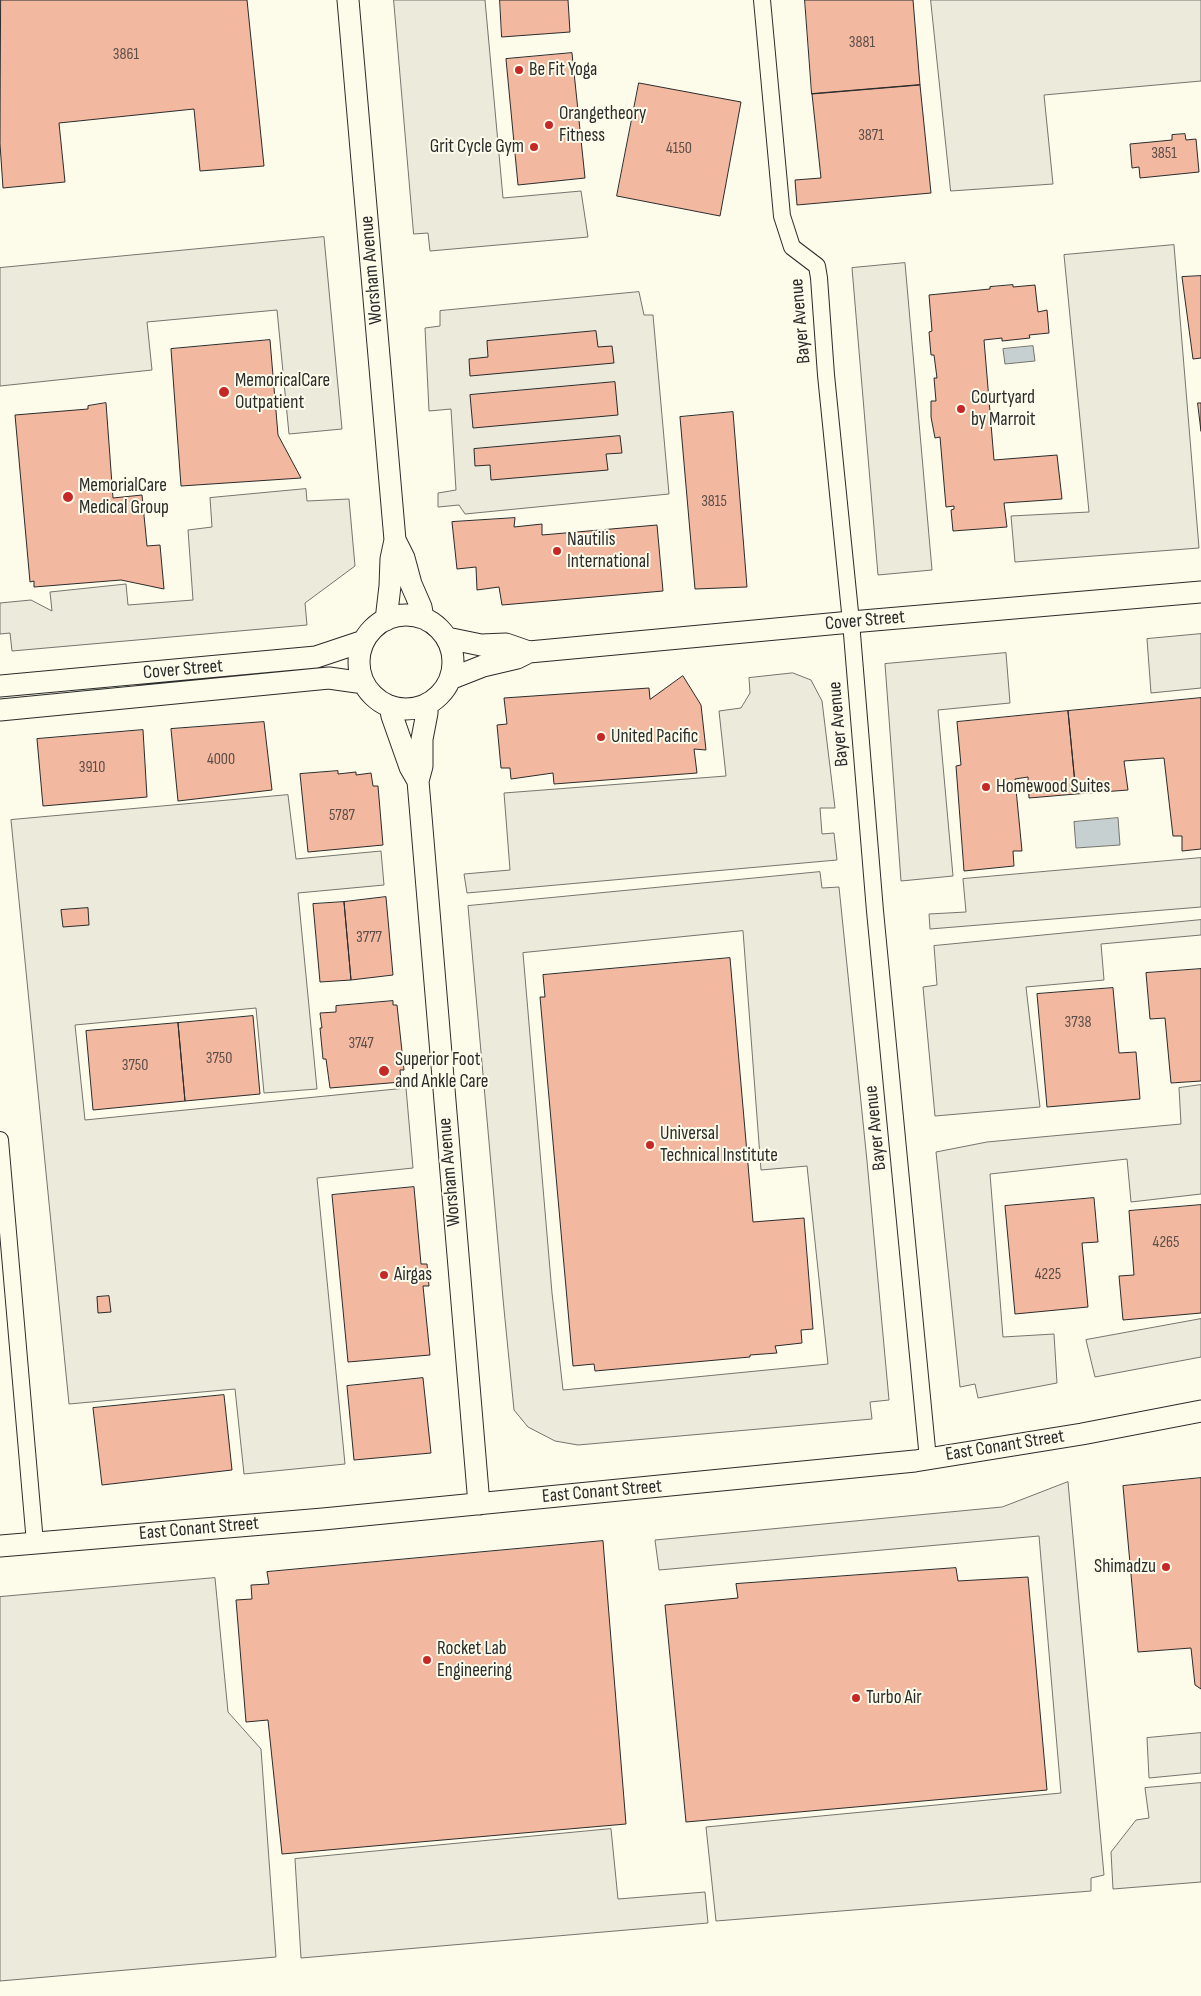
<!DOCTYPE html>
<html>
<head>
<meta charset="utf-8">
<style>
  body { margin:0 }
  canvas { display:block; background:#fdfbea }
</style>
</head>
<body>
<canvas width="1201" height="1996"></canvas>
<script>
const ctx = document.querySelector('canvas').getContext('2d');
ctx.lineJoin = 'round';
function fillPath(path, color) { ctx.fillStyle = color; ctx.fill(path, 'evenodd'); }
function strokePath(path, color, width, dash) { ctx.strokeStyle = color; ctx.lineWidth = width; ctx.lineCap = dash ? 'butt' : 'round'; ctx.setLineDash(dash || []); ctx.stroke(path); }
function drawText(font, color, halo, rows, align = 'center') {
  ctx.font = font + ' "Sofia Sans Condensed",sans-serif'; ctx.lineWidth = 4; ctx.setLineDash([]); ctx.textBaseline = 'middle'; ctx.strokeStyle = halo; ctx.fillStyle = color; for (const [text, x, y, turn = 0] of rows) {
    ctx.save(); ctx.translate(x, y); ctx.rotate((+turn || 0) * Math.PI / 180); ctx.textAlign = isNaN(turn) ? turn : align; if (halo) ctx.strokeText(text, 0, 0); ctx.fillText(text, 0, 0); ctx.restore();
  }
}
const parking = new Path2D(`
  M394,0h91l18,198 78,-7 7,46 -158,14 -2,-18 -14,1z
  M931,0h270v81l-157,14 9,89 -102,7z
  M324,237l18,192 -53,5 -12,-124 -130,12 5,48 -152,16v-118z
  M1174,245l25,303 -184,14 -4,-46 78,-4 -25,-257z
  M905,263l27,307 -54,5 -26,-307z
  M639,292l5,23h9l16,179 -204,20 -6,-9 -21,2v-14l18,-3 -5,-81 -22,2 -4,-83 15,-2v-15z
  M306,489l1,12 42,-2 6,67 -50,37 2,22 -295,26 -2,-18 -10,1v-31l31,-3 21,11 -2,-19 76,-8 2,21 65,-5 -5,-70 24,-3 -2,-29z
  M1201,634v54l-50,5 -4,-54z
  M1006,653l4,50 -72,7 15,166 -52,5 -16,-217z
  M793,673l18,7 11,21 13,107h-15l2,26 12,-1 3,27 -370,33 -3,-19 46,-4 -6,-77 222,-17 -7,-65 22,-3 9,-15 -1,-15z
  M288,795l8,64 85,-8 3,34 -86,8 19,196 -53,4 -8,-85 -181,17 10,95 321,-32 7,80 -96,10 28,286 -101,10 -9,-85 -166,15 -58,-584z
  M1201,858v49l-271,22 -1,-15 37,-2 -3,-33z
  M820,872l2,16 17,-1 28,274 22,239 -19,2 2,17 -294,26 -23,-4 -27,-14 -14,-17 -11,-111 -35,-393zM743,931l18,239 46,-4 21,198 -265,26 -11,-97 -29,-340z
  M1201,920v15l-100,9 3,36 -78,7 14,120 -105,9 -12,-129 14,-2 -3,-39z
  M1201,1085v109l-70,8 -4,-43 -137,15 13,163 51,-3 3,49 -79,15 -3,-14 -15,3 -24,-235 51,-10 194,-18 -2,-36z
  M1201,1319v38l-106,20 -9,-37z
  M1068,1482l36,393 -13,3v13l-375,30 -10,-94 355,-34 -22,-257 -380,34 -4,-30 347,-33z
  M215,1578l13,134 33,37 15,208 -276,24v-384z
  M1201,1733v40l-52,5 -2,-40z
  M1201,1783v99l-88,7 -2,-37 25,-32 13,-2 -4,-30z
  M611,1829l7,70 87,-7 3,31 -407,35 -6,-99z`);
fillPath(parking, '#eceadb');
strokePath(parking, '#74746e', 1);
const water = new Path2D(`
  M1033,346l2,15 -30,3 -2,-15z
  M1118,818l2,27 -44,3 -2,-26z`);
fillPath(water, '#c7d0d0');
strokePath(water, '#74746e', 1);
const building = new Path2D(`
  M1,0h246l17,166 -64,5 -6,-62 -135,14 6,59 -62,6 -3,-44z
  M500,0h68l2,32 -68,5z
  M805,0h108l7,85 -108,9z
  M572,53l13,125 -67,7 -12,-126z
  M639,83l102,19 -21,114 -103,-20z
  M920,85l11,108 -134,12 -2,-25 26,-2 -9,-84z
  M1185,134l1,6 10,-1 3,33 -59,6 -1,-11 -7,1 -2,-24 42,-4v-5z
  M1201,276v82l-8,1 -11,-82z
  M1013,285v2l22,-2 3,27 9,-2 2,23 -20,2 1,3 -28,3v-3l-18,2 10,120 63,-5 5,44 -58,4 3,24 -54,4 -2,-21 3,-1v-3l-8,1 -6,-70 -5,1 -4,-21v-16h5l-2,-23h3l-3,-23h-3l-2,-23 3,-1 -3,-36 61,-6v-2z
  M596,331l2,16 14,-1 2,17 -144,13 -1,-17 19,-2 -1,-16z
  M270,340l8,95 23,43 -120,8 -10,-137z
  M615,382l3,33 -145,13 -3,-33z
  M106,403l7,95 29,-3 5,51 13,-1 4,44 -43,-9 -87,7v-6l-4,1 -15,-167 73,-6v-3z
  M1198,403h3v28z
  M733,412l14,175 -52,2 -15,-172z
  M620,436l2,17 -16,1 2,16 -117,10 -1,-15 -15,1 -1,-17z
  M515,518l-1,9 28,-3v11l115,-10 6,66 -161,14 -3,-18 -22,3 -1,-23 -19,2 -5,-47z
  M683,676l18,29 5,45 -12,-1 3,24 -143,11 -1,-11 -42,6 -1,-11h-9l-4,-43 10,-1 -3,-26 145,-10 1,11z
  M1201,698v151l-19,2v-15h-9l-9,-78 -40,3 4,29 -52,4 -8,-83z
  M1068,711l8,83 -47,4 -1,-21 -13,2 7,72h-9l1,15 -50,5 -8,-105 5,-1 -4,-43z
  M264,722l8,68 -94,11 -7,-72z
  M143,730l4,67 -104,9 -6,-67z
  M338,771v3l18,-2v3l15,-2 2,13h5l5,59 -75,7 -8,-78z
  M386,897l7,78 -42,5 -7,-78z
  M344,902l7,78 -31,2 -7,-78z
  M88,908l1,17 -26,2 -2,-17z
  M730,958l23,264 51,-4 9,111 -12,1 1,13 -27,3 2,7 -27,2v2l-155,14 -1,-7 -21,2 -33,-369h5l-2,-22z
  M1201,969v112l-30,2 -6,-65 -15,1 -4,-46z
  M1113,988l6,65 17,-1 4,47 -93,8 -10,-113z
  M393,1001v4h4l7,65h-4l1,12 -71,6 -4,-29h-3l-3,-31h2l-2,-15 16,-1v-6z
  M253,1016l7,78 -75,7 -7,-78z
  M178,1023l7,78 -92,9 -7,-79z
  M414,1187l7,77h6l2,22h-6l7,69 -82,7 -16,-167z
  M1094,1198l4,44 -16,1 6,64 -73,7 -10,-108z
  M1201,1205v108l-78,7 -4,-44 15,-1 -5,-64z
  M109,1296l2,16 -13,1 -1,-16z
  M423,1378l8,75 -77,7 -7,-74z
  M224,1395l8,75 -130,15 -9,-77z
  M1201,1478v211l-6,-4 -4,-37 -53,4 -15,-166z
  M603,1541l23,283 -344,30 -14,-134 -22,2 -10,-122 16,-1 -1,-14 18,-1 -2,-12z
  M956,1568l2,13 70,-4 19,213 -361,32 -21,-217 73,-7 -2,-14z`);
fillPath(building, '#f2b8a0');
strokePath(building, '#2b2b2b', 1);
const minor = new Path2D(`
  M762,0l20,216 10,31 25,19 2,12 7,97 25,247 24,289 53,548
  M0,1140l35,403`);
const tertiary = new Path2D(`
  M348,0l47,540 -4,19 -1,27 -4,34
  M395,540l9,18 7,26 10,23 2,11
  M359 662a47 47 0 1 1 94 0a47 47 0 1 1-94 0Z
  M447,638l34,7 25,-1 23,8 322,-30 350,-30
  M450,679l33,-13 34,-8 12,-6
  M0,686l316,-29 48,-16
  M427,704v9l-5,26v27l-4,15 61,723
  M390,706l2,10 18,51 8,14
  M0,710l329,-32 35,5
  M0,1546l323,-27 592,-58 167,-27 119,-23`);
strokePath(minor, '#2b2b2b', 18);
strokePath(tertiary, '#2b2b2b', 23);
strokePath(minor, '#fdfbea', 16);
strokePath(tertiary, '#fdfbea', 21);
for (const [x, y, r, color] of [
  [519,70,5,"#c62828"],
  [549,125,5,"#c62828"],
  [534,147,5,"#c62828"],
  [224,392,6,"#c62828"],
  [961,409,5,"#c62828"],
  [68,497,6,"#c62828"],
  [557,551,5,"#c62828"],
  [601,737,5,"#c62828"],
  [986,787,5,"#c62828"],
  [384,1071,6,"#c62828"],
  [650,1145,5,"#c62828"],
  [384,1275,5,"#c62828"],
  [1166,1567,5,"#c62828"],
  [427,1660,5,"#c62828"],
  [856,1698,5,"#c62828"]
]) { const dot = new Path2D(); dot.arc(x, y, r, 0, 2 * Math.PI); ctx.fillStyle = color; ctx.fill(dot); strokePath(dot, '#fdfbea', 2); }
drawText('16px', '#5d4e48', null, [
  ["3881",862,43],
  ["3861",126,55],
  ["3871",871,136],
  ["4150",679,149],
  ["3851",1164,154],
  ["3815",714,502],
  ["4000",221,760],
  ["3910",92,768],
  ["5787",342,816],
  ["3777",369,938],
  ["3738",1078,1023],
  ["3747",361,1044],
  ["3750",219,1059],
  ["3750",135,1066],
  ["4265",1166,1243],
  ["4225",1048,1275]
]);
drawText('19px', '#2b2b2b', '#fdfbea', [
  ["Be Fit Yoga",529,70],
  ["Orangetheory",559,114],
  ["Fitness",559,136],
  ["Grit Cycle Gym",524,147,"right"],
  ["MemoricalCare",235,381],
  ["Outpatient",235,403],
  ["Courtyard",971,398],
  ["by Marroit",971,420],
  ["MemorialCare",79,486],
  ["Medical Group",79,508],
  ["Nautilis",567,540],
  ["International",567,562],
  ["United Pacific",611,737],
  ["Homewood Suites",996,787],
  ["Superior Foot",395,1060],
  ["and Ankle Care",395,1082],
  ["Universal",660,1134],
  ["Technical Institute",660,1156],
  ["Airgas",394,1275],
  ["Shimadzu",1156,1567,"right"],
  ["Rocket Lab",437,1649],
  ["Engineering",437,1671],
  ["Turbo Air",866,1698]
], 'left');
drawText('19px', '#2b2b2b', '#fdfbea', [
  ["Worsham Avenue",372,270,-95],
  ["Bayer Avenue",801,321,-95],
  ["Cover Street",865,621,-5],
  ["Cover Street",183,670,-5],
  ["Bayer Avenue",839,724,-95],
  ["Bayer Avenue",876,1128,-96],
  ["Worsham Avenue",450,1172,-95],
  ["East Conant Street",1005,1446,-9],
  ["East Conant Street",602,1492,-5],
  ["East Conant Street",199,1529,-5]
]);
</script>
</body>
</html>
